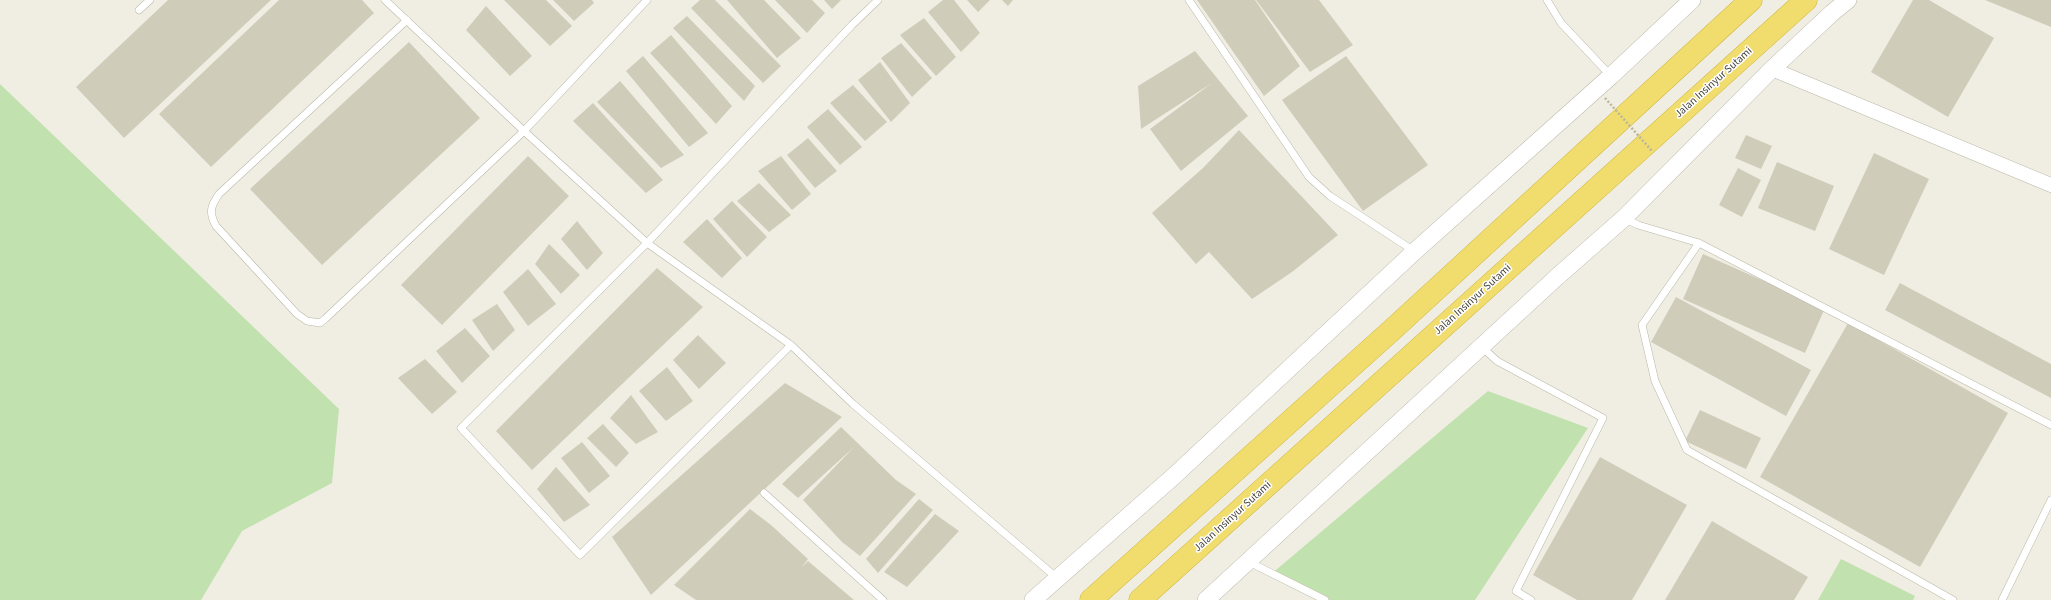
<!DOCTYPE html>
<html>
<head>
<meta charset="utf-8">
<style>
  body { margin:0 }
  canvas { display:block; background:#f0eee3 }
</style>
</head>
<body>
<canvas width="2051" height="600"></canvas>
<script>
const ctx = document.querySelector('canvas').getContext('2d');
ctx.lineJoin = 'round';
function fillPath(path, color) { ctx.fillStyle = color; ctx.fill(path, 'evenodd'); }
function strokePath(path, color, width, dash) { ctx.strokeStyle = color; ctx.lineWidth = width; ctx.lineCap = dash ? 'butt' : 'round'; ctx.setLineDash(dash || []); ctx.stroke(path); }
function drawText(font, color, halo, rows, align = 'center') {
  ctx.font = font + ' "Source Sans 3",sans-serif'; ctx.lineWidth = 3; ctx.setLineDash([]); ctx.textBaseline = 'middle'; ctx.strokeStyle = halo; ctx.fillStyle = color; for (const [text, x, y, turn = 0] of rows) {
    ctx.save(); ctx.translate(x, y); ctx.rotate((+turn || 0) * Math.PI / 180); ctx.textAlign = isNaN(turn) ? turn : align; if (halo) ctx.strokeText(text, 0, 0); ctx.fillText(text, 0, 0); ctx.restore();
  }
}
fillPath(new Path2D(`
  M0,84l339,325 -7,74 -90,48 -41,69h-201z
  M1488,391l100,37 -113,172h-153l-52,-25z
  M1841,559l74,37 -2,4h-95z`), '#c1e1af');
fillPath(new Path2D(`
  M168,0h103l-147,138 -48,-51z
  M279,0h83l12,13 -163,154 -52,-53z
  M504,0h42l26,26 -22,20z
  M553,0h39l2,3 -20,18z
  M700,0h15l66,66 -18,17 -72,-75z
  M727,0h37l37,38 -24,20z
  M775,0h37l13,13 -18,20z
  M824,0h17l-9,9z
  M943,0h11l26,33 -19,19 -33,-40z
  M967,0h23l-12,12z
  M1002,0h11l-5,6z
  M1197,0h58l45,66 -36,30z
  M1256,0h63l34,45 -43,27z
  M1913,0h16l65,38 -46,79 -77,-45z
  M1985,0h66v27z
  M486,6l46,50 -22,20 -44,-46z
  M687,16l68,70 -11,15 -71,-73z
  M924,18l32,39 -20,19 -36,-41z
  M671,35l61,71 -16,18 -66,-71z
  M409,42l71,76 -158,147 -72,-76z
  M901,43l31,35 -20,19 -31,-39z
  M1195,51l53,65 -67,55 -31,-42 62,-46 -71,46 -3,-43z
  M643,56l65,77 -19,14 -63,-76z
  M1346,56l82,109 -65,46 -81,-111z
  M880,62l30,41 -19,19 -33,-42z
  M620,81l64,74 -23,13 -64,-66z
  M853,85l34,37 -22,19 -35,-38z
  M593,103l70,77 -17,13 -73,-72z
  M828,109l34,38 -22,18 -33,-38z
  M1239,130l99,105 -46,37 -40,27 -43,-47 -13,12 -44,-51 51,-45z
  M1746,135l26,11 -11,23 -26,-11z
  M808,138l29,33 -22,17 -28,-33z
  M1874,153l55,26 -45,96 -55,-26z
  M528,156l41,40 -127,129 -41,-40z
  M781,156l30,38 -19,16 -34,-39z
  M1777,162l57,24 -19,45 -57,-23z
  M1738,168l23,12 -19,37 -23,-12z
  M759,183l32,32 -22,17 -32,-31z
  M732,201l35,36 -20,20 -34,-38z
  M707,219l35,39 -20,20 -39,-36z
  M577,221l26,32 -16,17 -26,-31z
  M549,244l31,31 -19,19 -26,-30z
  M1703,254l122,54 -20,45 -122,-54z
  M657,268l46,39 -171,163 -36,-39z
  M528,269l28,35 -28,22 -25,-34z
  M1900,283l151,81v34l-166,-88z
  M1676,297l135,73 -25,46 -135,-74z
  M497,304l18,26 -22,21 -21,-31z
  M1848,323l160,90 -88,154 -160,-90z
  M465,328l25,28 -28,27 -26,-32z
  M698,335l28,28 -27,26 -26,-29z
  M425,359l32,33 -25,22 -34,-36z
  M667,367l26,34 -27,20 -27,-30z
  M785,383l57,34 -191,178 -39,-58z
  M631,395l27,37 -22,12 -26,-26z
  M1700,410l61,28 -15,31 -61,-28z
  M603,424l26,29 -13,14 -29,-29z
  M841,427l55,53 20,14 -56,62 -18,-14 -39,-42 51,-53 -56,51 -16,-14z
  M582,442l28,34 -21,17 -28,-35z
  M1600,457l87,48 -55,95h-55l-44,-25z
  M556,467l34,38 -26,17 -27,-33z
  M919,499l14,11 -55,63 -12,-14z
  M750,509l21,16 37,34 -6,8 6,-6 46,39h-158l-22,-15z
  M935,514l24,17 -52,56 -23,-15z
  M1712,521l96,56 -14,23h-129z`), '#d0ccba');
const service = new Path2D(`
  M385,0l139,131 123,112 144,102 62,59 204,174
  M1189,0l120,177 21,19 84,55
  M1547,0l14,23 50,53
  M139,10l11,-10
  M407,20l-188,174c-9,13 -10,19 -3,32l81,88 10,7 13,2 5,-4 199,-188 123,-131
  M1624,218l14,7 61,18 352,182
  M1699,243l-57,82 13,56 32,69 266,150
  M791,345l-211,210 -119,-127 186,-185 205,-218 26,-25
  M1482,347l15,14 106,57 -87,173 15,9
  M764,493l119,107
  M1249,562l76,38
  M2002,600l49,-100`);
const minor = new Path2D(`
  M1772,69l279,116`);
const tertiary = new Path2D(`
  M1033,600l141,-124 240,-224 197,-176 81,-76
  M1206,600l352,-324 66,-58 148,-149 60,-56 16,-13`);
const motorway = new Path2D(`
  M1091,600l301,-270 359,-330
  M1140,600l666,-600`);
strokePath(service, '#bab7a7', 8);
strokePath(minor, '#bab7a7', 15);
strokePath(tertiary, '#bab7a7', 18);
strokePath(motorway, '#ceb43f', 23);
strokePath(service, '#fff', 7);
strokePath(minor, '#fff', 14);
strokePath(tertiary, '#fff', 17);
strokePath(motorway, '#f1dd6e', 22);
strokePath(new Path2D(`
  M1605,98l47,53`), '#bbb59a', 2.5, [2, 2]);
drawText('11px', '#413f34', '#fff', [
  ["Jalan Insinyur Sutami",1714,83,-42],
  ["Jalan Insinyur Sutami",1473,300,-42],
  ["Jalan Insinyur Sutami",1233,517,-42]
]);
</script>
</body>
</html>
